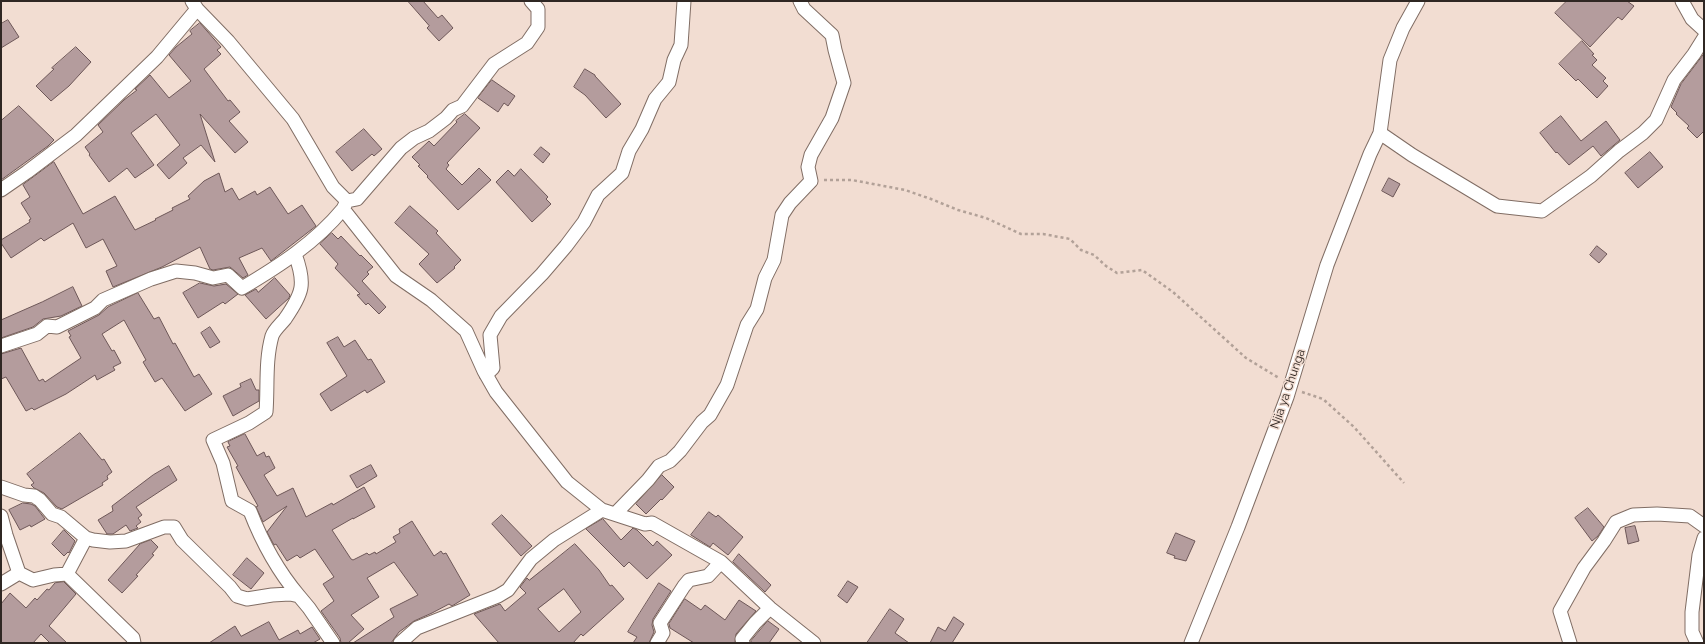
<!DOCTYPE html>
<html>
<head>
<meta charset="utf-8">
<style>
  body { margin:0 }
  #map { position:relative; width:1705px; height:644px; overflow:hidden; background:#f2ddd2; font-family:Raleway,sans-serif }
  canvas { display:block }
  .frame { position:absolute; inset:0; border:2px solid #2f2723; pointer-events:none }
</style>
</head>
<body>
<div id="map">
<canvas width="1705" height="644"></canvas>
<div class="frame"></div>
</div>
<script>
const ctx = document.querySelector('canvas').getContext('2d');
ctx.lineJoin = 'round';
function fillPath(path, color) { ctx.fillStyle = color; ctx.fill(path, 'evenodd'); }
function strokePath(path, color, width, dash) { ctx.strokeStyle = color; ctx.lineWidth = width; ctx.lineCap = dash ? 'butt' : 'round'; ctx.setLineDash(dash || []); ctx.stroke(path); }
function drawText(font, color, halo, rows, align = 'center') {
  ctx.font = font + ' Raleway,sans-serif'; ctx.lineWidth = 3; ctx.setLineDash([]); ctx.textBaseline = 'middle'; ctx.strokeStyle = halo; ctx.fillStyle = color; for (const [text, x, y, turn = 0] of rows) {
    ctx.save(); ctx.translate(x, y); ctx.rotate((+turn || 0) * Math.PI / 180); ctx.textAlign = isNaN(turn) ? turn : align; if (halo) ctx.strokeText(text, 0, 0); ctx.fillText(text, 0, 0); ctx.restore();
  }
}
const building = new Path2D(`
  M408,1h15l15,17 4,-3 11,13 -14,13 -12,-13 2,-2z
  M1567,1h60l7,5 -12,14 -4,-3 -28,30 -35,-34z
  M8,20l11,17 -18,11v-24z
  M200,23l21,24 -4,3 4,4 -17,15 24,32 2,-1 10,12 -11,9 19,21 -13,11 -35,-39 15,48 -14,-17 -18,13 4,5 -18,16 -12,-14 23,-20 -24,-31 -25,19 23,32 -19,13 -8,-10 -18,14 -20,-27 1,-1 -5,-7 18,-15 -5,-7 26,-25 13,-10 -2,-1 15,-14 19,23 22,-17 -22,-26 7,-8 16,-13 -2,-3z
  M1582,41l12,13 -2,1 5,5 -5,5 14,13 -3,3 5,5 -11,12 -19,-19 -2,2 -17,-17z
  M76,47l15,15 -22,24 -18,15 -15,-15 18,-17 -2,-1z
  M1704,54v77l-7,7 -10,-10 2,-2 -13,-12 1,-1 -6,-6 10,-23z
  M585,69l10,6v1l26,28 -15,14 -21,-23 -11,-8z
  M492,80l23,16 -7,10 -4,-3 -6,9 -20,-14z
  M19,106l35,34 -6,6 -47,34v-59z
  M465,114l15,14 -33,35 2,2 -3,4 16,16 17,-17 12,12 -33,30 -31,-33 1,-1 -10,-10 2,-1 -8,-8 17,-16 5,5 23,-24 -1,-1z
  M1561,116l20,25 25,-20 14,19 -19,16 -8,-10 -24,19 -12,-13 -1,1 -16,-20z
  M364,129l18,20 -8,7 -2,-2 -20,17 -16,-19z
  M541,147l9,7 -7,9 -9,-8z
  M1650,152l13,15 -25,21 -13,-15z
  M54,162l29,52 32,-18 20,34 21,-10 -1,-1 18,-9 -1,-2 18,-9 -2,-3 16,-15 15,-8 6,19 7,-4 7,12 16,-9 2,4 13,-8 18,27 14,-9 14,21 -45,35 -9,-13 -23,10 9,17 -5,3 -13,-11 -17,3 -3,-1 -10,-22 -38,20 -49,20 -7,-16 11,-5 -14,-27 -17,9 -13,-25 -29,18 -3,-3 -30,20 -10,-15v-3l29,-18 -1,-2 2,-1 -10,-16 9,-6 -7,-12z
  M521,169l27,28 -2,2 5,5 -19,18 -36,-40 12,-12 6,6z
  M1389,178l11,6 -7,13 -11,-6z
  M410,206l28,25 -2,2 25,27 -7,7 1,1 -18,15 -18,-19 10,-10 -34,-31z
  M332,233l6,6 3,-3 19,20 1,-1 12,12 -6,5 2,2 -7,7 24,26 -7,7 -11,-11 -2,2 -9,-10 3,-1 -25,-26 3,-4 -18,-20z
  M1597,246l10,8 -8,9 -9,-8z
  M275,278l15,17 -1,3 -23,21 -21,-24 11,-6 2,3z
  M200,283l14,3 12,-2 12,10 -13,10 -2,-2 -25,16 -15,-25z
  M73,287l9,19 -21,10 -18,3 -10,8 -32,11v-18l41,-18z
  M138,293l16,26 5,-2 14,27 2,-1 19,34 5,-3 13,20 -27,17 -23,-33 -7,4 -12,-20 3,-2 -22,-40 -22,14 10,17 2,-1 7,13 -8,4 2,3 -18,10 -2,-5 -29,19 -32,16 -2,-2 -6,3 -20,-34 -5,2v-25l20,-6 18,33 4,-2 2,3 36,-24 -12,-21 2,-1 -3,-5 31,-16 9,-8z
  M210,327l10,15 -10,6 -9,-15z
  M338,337l6,10 11,-7 13,20 3,-1 14,23 -18,11 -2,-3 -34,21 -11,-17 27,-18 -20,-33z
  M251,379l5,11h3v11l-26,15 -10,-20 18,-9 -1,-3z
  M80,433l22,27 2,-1 8,13 -5,4 1,3 -6,4 1,2 -41,24 -5,-2 -13,-14 -10,-5 -3,-3 3,-2 -7,-9z
  M245,434l12,22 7,-4 2,5 3,-1 6,12 -11,7 13,21 16,-8 13,29 26,-14 1,2 31,-18 11,20 -22,12v-1l-21,12 19,29 2,1 14,-7 2,2 6,-3 1,2 20,-12 -3,-5 7,-4 -1,-4 13,-8 22,35 7,-5 2,3 3,-1 24,42 -18,11 -3,-2 -17,9 -18,8 -15,11 -8,11h-38l41,-26 -4,-8 28,-14 -24,-33 -27,16 12,19 -28,18 13,14 -16,14h-7l-1,-5 -19,-27 13,-10 -11,-17 11,-7 -19,-28 -15,9 -3,-3 -10,6 -11,-17 -2,1 -7,-13 20,-26 -24,16 -7,-15 2,-1 -22,-39 2,-1 -11,-19 3,-1 -2,-4z
  M371,465l6,11 -20,12 -7,-12z
  M169,466l8,14 -41,27 6,8 -4,3 3,4 -5,4 2,2 -8,3 -4,-6 -13,9h-6l-9,-14 15,-9 -1,-5 41,-31z
  M662,475l12,12 -12,13 -1,-1 -15,15 -10,-10z
  M23,503l8,1 4,2 10,13 -14,8 -1,-2 -10,5 -11,-20z
  M1588,508l16,19 -6,9 -6,5 -17,-23z
  M709,512l7,5 2,-2 25,22 -15,18 -15,-12 -3,4 -19,-12z
  M502,515l30,31 -11,10 -29,-32z
  M603,519l18,21 12,-12 4,2 16,16 4,-5 15,14 -25,24 -18,-17 -5,5 -38,-38z
  M1635,526l4,15 -11,3 -3,-16z
  M64,530l11,11 -6,12 -1,-1 -4,4 -12,-12z
  M1176,533l19,8 -9,20 -12,-3 1,-2 -8,-3z
  M151,540l7,7 -6,7 2,1 -18,20 2,1 -16,17 -14,-13 32,-36z
  M575,544l24,26 11,16 2,-1 12,14 -41,37 -2,-2 -8,9h-74l-25,-29 26,-10 5,7 21,-18 -6,-6 7,-9 2,2zM564,589l17,23 -22,20 -21,-23z
  M739,554l32,31 -6,7 -32,-30z
  M247,558l17,15 -13,16 -18,-14z
  M848,581l10,6 -11,16 -9,-7z
  M64,582l12,12 -27,32 18,17h-17l-9,-9 -8,9h-32v-39l9,-11 16,15 9,-10 2,2 10,-11 2,1 6,-7z
  M659,583l12,8 -18,28 -1,6 2,7 -5,11h-16l4,-6 -9,-5z
  M685,599l16,11 4,-5 20,15 14,-20 17,11 -20,23 -1,9h-41l-24,-15 -1,-4z
  M890,609l14,10 -9,14 14,10h-42z
  M954,617l10,7 -12,19h-22l8,-16 7,4z
  M768,621l11,8 -10,14h-18v-2z
  M269,622l10,18 19,-10 2,4 12,-7 8,12 -7,4h-104l26,-17 6,10z`);
fillPath(building, '#b49c9d');
strokePath(building, '#6d5758', 1);
const street = new Path2D(`
  M192,1l5,8 31,32 65,78 40,68 14,14 -4,8 53,67 35,24 35,31 18,40 12,21 71,90 35,28 43,14 7,-1 69,39 49,46 44,35
  M1418,1l-15,27 -13,32 -10,73 32,22 85,51 45,5 49,-35 28,-25 24,-18 13,-13 18,-40 20,-26 10,-16
  M1682,1l10,18 12,11
  M1,190l26,-18 49,-37 81,-78 40,-48
  M347,201l10,-2 44,-51 13,-10 15,-7 17,-13 7,-8 9,-4 32,-42 33,-21 11,-16v-18l-7,-8
  M295,254c11,30 8,39 -10,65 -4,5 -11,11 -13,17 -7,25 -4,51 -6,76l-17,11 -36,17 10,23 9,38 18,10c12,31 27,59 49,85
  M1,346l36,-12 10,-8 10,1 38,-19 8,-8 48,-21 25,-8 19,2 18,5 15,-3 14,13c37,-22 73,-45 101,-79
  M486,375l7,-7 -3,-33 11,-19 41,-42 24,-28 18,-24 14,-27 24,-22 7,-22 13,-22 13,-30 14,-17 5,-22 7,-15 3,-44
  M1,487l23,8 10,1 6,4 12,14 9,3 25,21 7,2 17,2 16,-1 38,-14h10l8,13 48,47 7,9 10,3 25,-4 18,-1 9,2 10,12 24,35
  M615,514l33,-34 11,-14 11,-5 10,-10 22,-29 8,-7 17,-30 20,-60 10,-16 8,-31 9,-18 8,-45 8,-12 21,-22 -3,-14 3,-12 21,-37 12,-35 -9,-33 -3,-15 -28,-26 -4,-8
  M1,516l5,19 13,38
  M67,574l66,64 1,5
  M1,584l18,-11 14,7 21,-5 13,-1 19,-36
  M400,643l17,-15 81,-32 10,-6 23,-31 23,-19 48,-30
  M657,643l6,-10 -3,-10 24,-37 5,-6 19,-4 13,-14
  M743,643l-1,-4 13,-16 15,-15
  M1191,643l47,-116 49,-130 40,-132 43,-111 10,-21
  M1570,643l-10,-32 24,-43 20,-27 12,-19 17,-7 24,-1 33,2 14,10
  M1697,643l-5,-11v-20l7,-57 5,-17`);
strokePath(street, '#806d64', 15);
strokePath(new Path2D(`
  M824,180h28l53,10 26,9 27,11 28,8 35,16h22l27,5 11,11 13,5 12,11 11,7 25,-3 31,22 73,66 33,20
  M1302,392l21,7 31,28 50,56`), '#b2a198', 2.5, [3, 3]);
strokePath(street, '#fff', 13);
drawText('12px', '#2f2723', '#f2ddd2', [
  ["Njia ya Chunga",1288,389,-71]
]);
</script>
</body>
</html>
